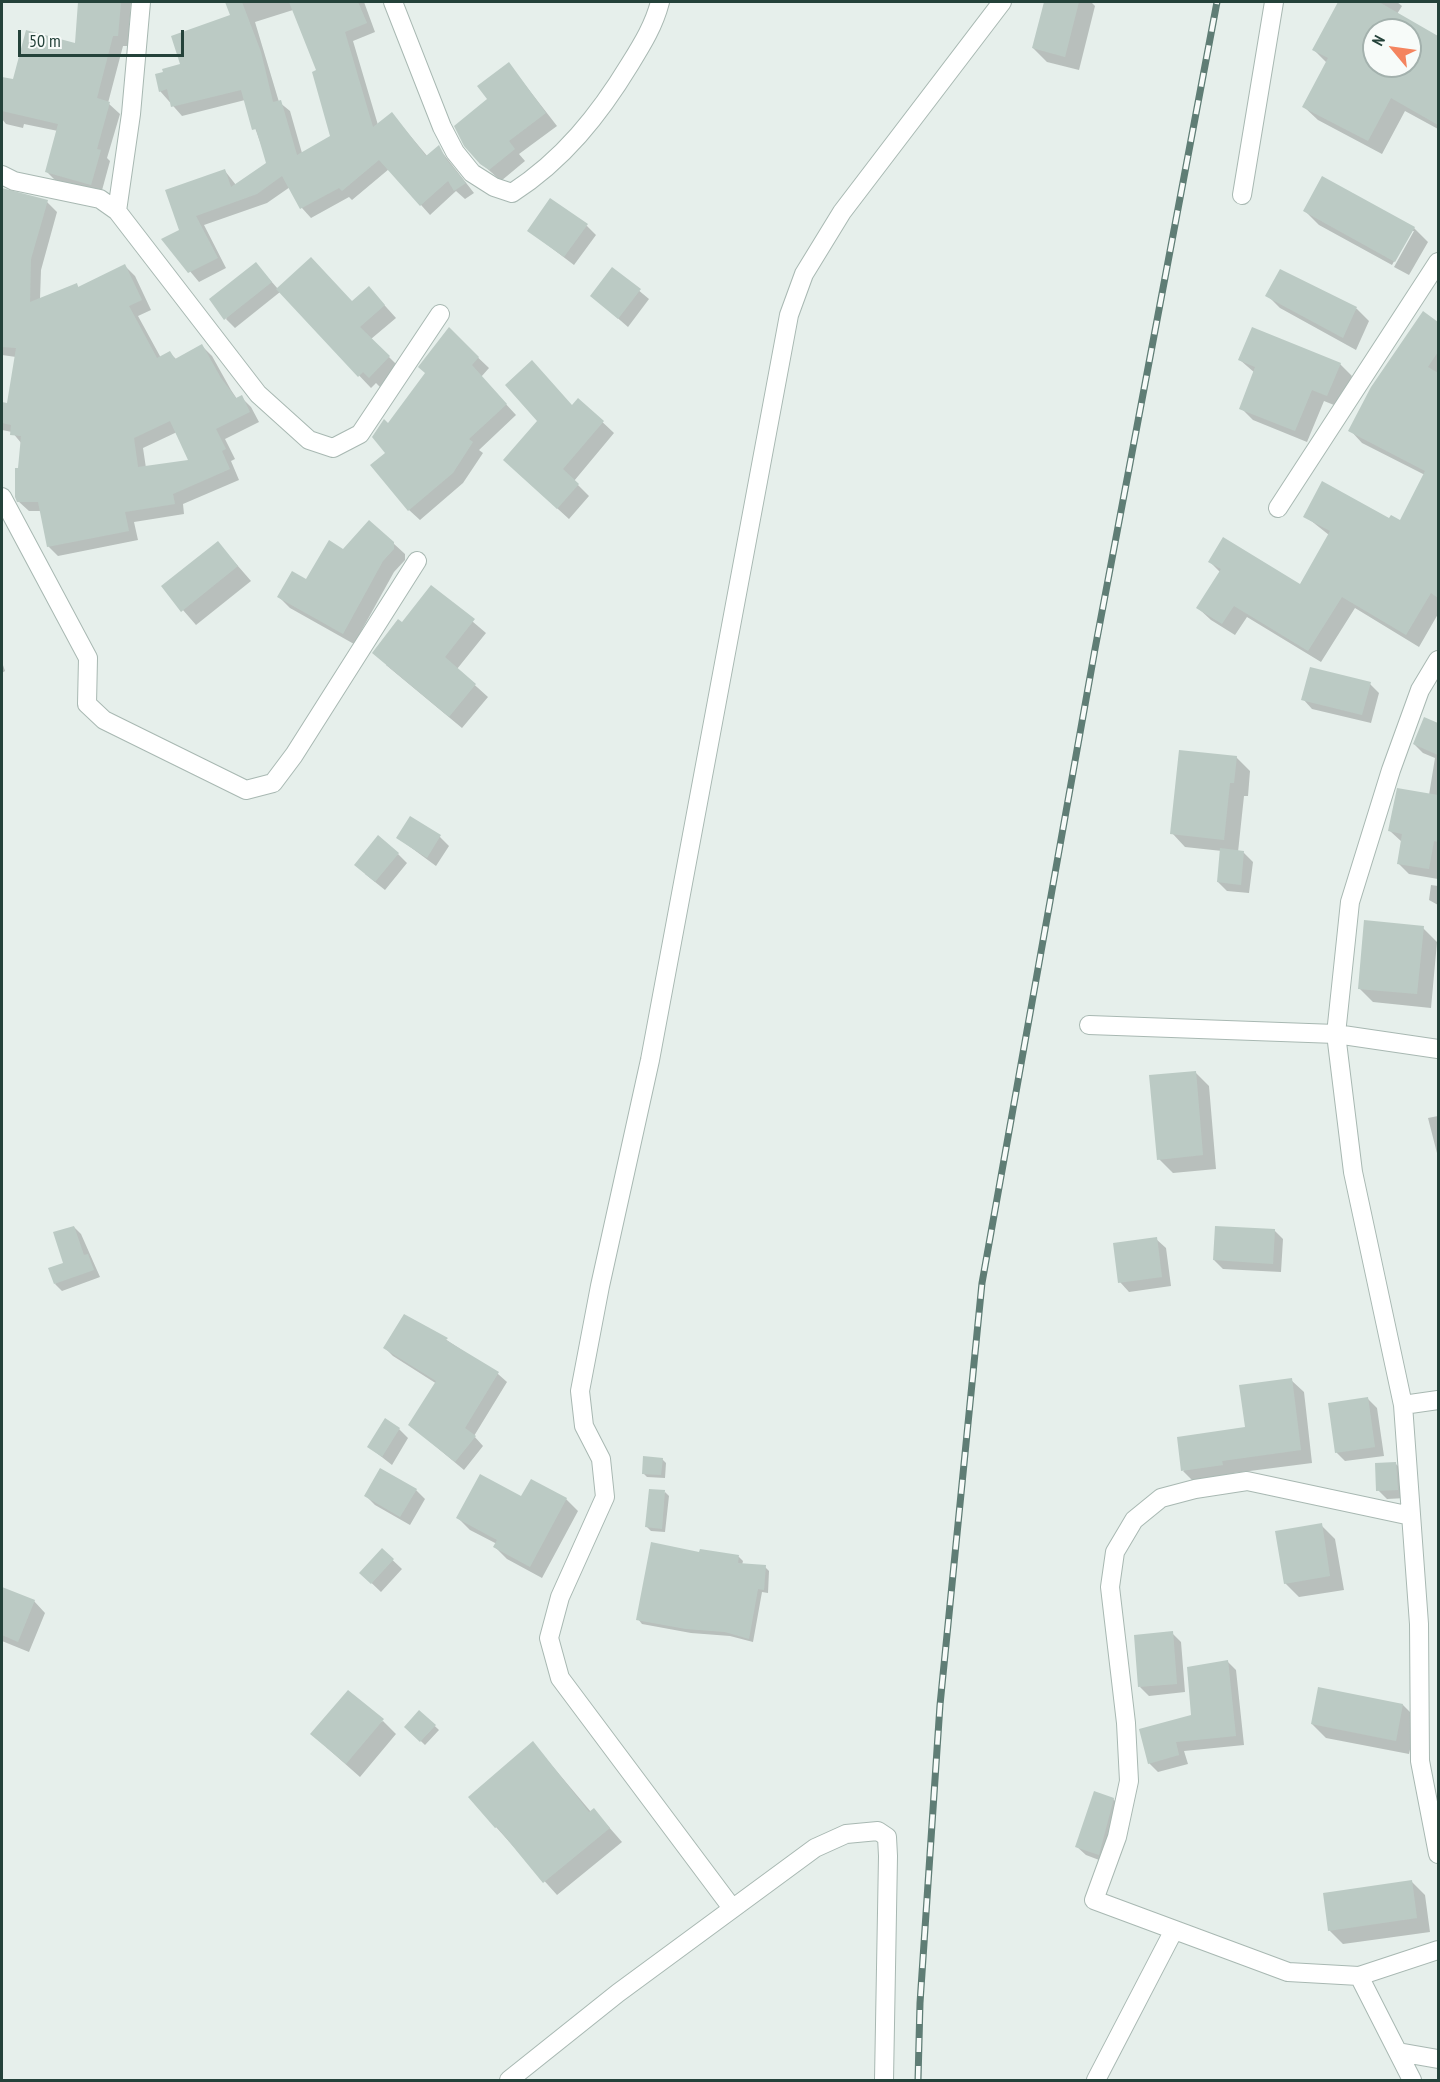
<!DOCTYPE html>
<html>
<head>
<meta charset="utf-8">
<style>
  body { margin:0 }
  #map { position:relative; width:1440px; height:2082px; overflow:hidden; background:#e6efeb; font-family:"PT Sans Narrow",sans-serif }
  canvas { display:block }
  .frame { position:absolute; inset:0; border:3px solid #24423a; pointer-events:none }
  .north { position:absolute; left:1362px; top:18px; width:60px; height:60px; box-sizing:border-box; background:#f7fbf9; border:2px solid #a3b1ad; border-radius:50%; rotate:299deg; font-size:16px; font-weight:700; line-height:24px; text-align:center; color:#24423a }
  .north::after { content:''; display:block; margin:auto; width:21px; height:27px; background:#f4845f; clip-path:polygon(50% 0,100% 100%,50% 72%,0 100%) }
  .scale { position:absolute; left:18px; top:30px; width:166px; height:27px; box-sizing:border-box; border:3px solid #24423a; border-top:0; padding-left:8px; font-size:18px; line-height:21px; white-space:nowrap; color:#24423a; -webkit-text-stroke:4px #f7fbf9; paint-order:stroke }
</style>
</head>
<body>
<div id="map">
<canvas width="1440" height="2082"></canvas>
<div class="frame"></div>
<div class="north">N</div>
<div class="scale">50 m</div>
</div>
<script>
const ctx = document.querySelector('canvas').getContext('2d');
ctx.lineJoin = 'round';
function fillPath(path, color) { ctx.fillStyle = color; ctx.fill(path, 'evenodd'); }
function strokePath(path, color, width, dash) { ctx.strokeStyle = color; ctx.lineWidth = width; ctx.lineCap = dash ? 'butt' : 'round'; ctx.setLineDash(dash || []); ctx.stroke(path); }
fillPath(new Path2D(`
  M80,2h51l-3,44h-5l-15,57 12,11 -13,44 3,3 -9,33 -44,-12 -10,-10 11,-41 -34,-7 -1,4 -17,-4 -4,-5 2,-40 11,2 62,-37z
  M227,2h137l11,30 -22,9 25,84 14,-11 36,43 10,-10 36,46 -9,6 -9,-8 -26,24 -41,-46 -37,31 -3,-3 -38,21 -9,-10 -12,-21 -23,16 -63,22 22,43 -27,14 -35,-42 17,-9 44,-60 11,14 32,-21 -23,-64 -63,16 -22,-25 71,-75zM293,10l25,61 14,65 -30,17 -12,-42 -11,-9 -24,-80z
  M1045,2h46l4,4 -16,64 -32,-8 -14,-14z
  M1340,2h57l5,4 -5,8 41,24v91l-33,-18 -23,43 -64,-34 -14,-13 23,-44 -13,-13zM1374,30h36v36h-36z
  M509,64l48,62 -38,28 6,7 -24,20 -20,-18 8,-63z
  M2,189l45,13 10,10 -16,58 -1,29 37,-14 2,3 46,-22 10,10 16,34 -13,6 23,42 9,-5 7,7 25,-14 10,10 19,34 6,9 4,-2 10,10 8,15 -34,17 10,20 -4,2 8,19 -56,24 1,10 -50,8 4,18 -80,16 -10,-10 -7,-35h-12l-11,-10 4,-57 -10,-12 -10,-2v-27l6,2 8,-48 -14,-2zM177,432l14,29 -45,7 -3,-20z
  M1305,211l109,17 14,14 -19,33 -15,-8 20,-36h-3l-19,34 -73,-40z
  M587,226l9,9 -22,30 -45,-34z
  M256,264l22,25 74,14 17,-15 27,30 -25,21 30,30 -19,20 -6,-6 -5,5 -91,-96 -45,36 -9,-9z
  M613,269l36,30 -21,28 -36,-31z
  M1281,271l76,38 12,12 -13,29 -76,-42 -13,-13z
  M1423,313l15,11v290l-19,33 -64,-39 -34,54 -74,-45 -12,18 -24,-15 -13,-12 22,-36 -10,-10 90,24 29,-51 -24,-19 95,7 25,-48 -63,-32 -12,-13z
  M449,330l40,38 -8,9 35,38 -37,35 4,3 -20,30 -43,37 -11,-10 -22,-57 1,-28 39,-52z
  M1240,360l100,4 12,12 -13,31 -15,-6 -17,41 -54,-22 -12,-12 14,-35z
  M579,400l35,33 -40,48 15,15 -20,23 -53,-48 23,-50 34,-14z
  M218,543l33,38 -55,44 -33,-38z
  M393,543l12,11v6l-11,12 -40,72 -64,-36 -11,-11 28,-16 37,-30z
  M432,587l54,46 -29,36 31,28 -26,31 -76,-63 17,-41z
  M2,662l3,9 -3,2z
  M1370,684l9,9 -8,30 -59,-14 -9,-10z
  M1424,719l14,6v154l-29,-5 -11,-11 4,-21 -12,-11 39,-36 6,-37 -12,-5 -9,-9z
  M1236,757l14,14 -2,25h-4l-6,56 6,1 9,9 -4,31 -22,-2 -9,-9 4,-31 -37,-4 -13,-14z
  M410,818l30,19 9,9 -13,20 -38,-28z
  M398,854l9,9 -22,27 -20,-16z
  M1431,885l7,1v19l-9,-5z
  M1423,928l14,14 -6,66 -58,-6 -14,-14z
  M1195,1072l14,14 7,83 -43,4 -14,-14z
  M1438,1116v41l-10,-39z
  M74,1227l7,7 19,43 -38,14 -7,-7 9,-20z
  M1274,1230l9,9 -2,33 -58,-3 -9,-9z
  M1156,1239l10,9 5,38 -42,6 -9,-10z
  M427,1327l71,47 9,8 -33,54 9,10 -19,24 -54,-45 27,-41 -44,-28 -9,-9z
  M1291,1380l13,12 8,71 -78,10 1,5 -40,5 -12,-12 63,-42z
  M1368,1399l9,9 7,48 -39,5 -9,-9z
  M399,1429l9,9 -16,27 -23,-18z
  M662,1459l4,4 -1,15 -18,-1 -4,-4z
  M1395,1463l9,9 2,26 -19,1 -9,-9z
  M416,1490l9,9 -15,26 -35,-20 -9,-9z
  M665,1492l4,4 -4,36 -14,-1 -5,-5z
  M522,1498l44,1 12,12 -36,67 -35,-19 -12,-12 2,-3 -27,-14 -12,-12z
  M1321,1525l14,14 9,51 -45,7 -14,-14z
  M382,1550l20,19 -21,23 -20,-19z
  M701,1554l38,3 4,4 -1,4 23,2 4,4 -1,22 -6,-1 -9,50 -23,-6 -39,-3 -49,-9 -4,-5z
  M2,1588l32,13 11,12 -16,39 -27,-11z
  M1172,1633l9,9 4,50 -36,4 -9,-9z
  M1227,1661l9,9 8,75 -60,6 4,13 -30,8 -9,-9 44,-47z
  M1403,1705l14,14 -8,35 -83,-16 -14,-14z
  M420,1712l19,18 -14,15 -19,-18z
  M383,1721l13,13 -36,43 -34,-30z
  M533,1743l58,69 3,-2 28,32 -65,53 -61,-68z
  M1113,1799l9,9 -15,55 -21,-8 -10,-9z
  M1411,1881l14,14 5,37 -87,12 -14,-14z`), '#0003');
fillPath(new Path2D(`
  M78,2h43l-3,34h-5l-16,62 13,4 -13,47 4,1 -10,35 -46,-13 13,-48 -56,-13v-34l11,2 13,-49 49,13z
  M225,2h17l19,50 12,50 8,-2 16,55 33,-19 -18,-64 4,-2 -27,-68h69l9,21 -22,9 28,95 19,-15 34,44 13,-11 7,14 20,24 -12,8 -6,-10 -28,25 -41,-46 -37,31 -3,-3 -39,21 -18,-33 -25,18 -61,22 22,42 -30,15 -27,-34 18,-9 -14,-40 60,-21 6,18 35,-24 -10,-34 -4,1 -11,-40 -70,17 -4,-18 -8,3 -4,-18 8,-2 -1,-3 18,-5 -9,-28 59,-21z
  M1044,2h35l-14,55 -33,-9z
  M1338,2h41l59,34v89l-47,-27 -23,43 -66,-34 26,-49 -16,-8zM1374,30h36v36h-36z
  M509,62l37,51 -37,28 6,8 -26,21 -9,-6 -16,-18 -10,-20 33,-27 -10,-13z
  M1322,176l93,51 -20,35 -92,-51z
  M2,188l46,12 -17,59 -1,43 47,-19 1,4 47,-23 17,36 -13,6 28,52 13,-7 5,8 27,-15 19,34 15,20 6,-3 8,17 -34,17 10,20 -4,2 8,18 -57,25 2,10 -50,8 4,19 -82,16 -9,-45h-21l-2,-5v-29h3l3,-32 -11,-1 1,-10 -9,-2v-21l5,1 9,-55 -14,-1zM170,421l18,39 -50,7 -4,-29z
  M550,198l38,26 -24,33 -37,-26z
  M311,257l41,44 17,-15 16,19 -25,22 30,29 -21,22 -6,-6 -5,5 -82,-88z
  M256,262l16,20 -48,38 -15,-21z
  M612,267l29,22 -23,30 -28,-23z
  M1280,269l77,38 -14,31 -78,-42z
  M1423,311l15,11v30l-10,15 10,6v225l-7,-5 -25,42 -64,-38 -34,54 -74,-45 -12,18 -26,-16 25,-39 -13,-7 15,-25 77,47 30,-53 -27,-14 19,-36 67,37 2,-3 9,5 25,-49 -77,-40 23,-44z
  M449,327l30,30 -7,8 35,39 -38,35 4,3 -20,31 -45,38 -38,-46 15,-12 -13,-16 12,-18 4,4 37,-50 -7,-6z
  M1252,327l89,36 -14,33 -15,-6 -17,41 -56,-22 16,-42 -17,-7z
  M532,360l40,45 6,-7 26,23 -41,48 16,15 -22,25 -54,-49 34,-39 -32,-36z
  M369,520l25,22v7l-11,12 -40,73 -66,-37 15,-26 14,8 23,-39 14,9z
  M218,541l20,25 -57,46 -20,-26z
  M431,585l44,34 -30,38 31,27 -27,33 -77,-64 26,-34 4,3z
  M1310,667l61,15 -9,33 -61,-15z
  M1424,717l14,6v32l-25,-11z
  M1179,750l58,6 -3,27h-4l-6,57 -54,-6z
  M1397,788l41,7v47l-4,-1 -5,28 -32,-5 5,-30 -14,-3z
  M410,816l31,19 -14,23 -31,-20z
  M378,835l21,18 -24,29 -21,-17z
  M1220,848l24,3 -3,34 -24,-3z
  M1364,920l60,6 -7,68 -59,-5z
  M1196,1071l7,84 -46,5 -8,-85z
  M74,1226l10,29 4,-1 6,16 -40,14 -6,-16 15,-5 -10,-31z
  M1215,1226l60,3 -2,35 -60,-4z
  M1157,1237l5,40 -44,6 -5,-40z
  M404,1314l44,24 -2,2 53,32 -34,56 11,8 -21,26 -47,-37 28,-44 -53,-33z
  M1292,1378l9,72 -79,11 1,4 -42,6 -4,-34 68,-10 -6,-42z
  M1368,1397l7,50 -40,6 -7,-50z
  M385,1418l15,10 -18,29 -15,-10z
  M643,1456l20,2 -2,17 -19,-1z
  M1396,1462l2,28 -22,1 -1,-28z
  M380,1468l37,21 -17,28 -36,-21z
  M480,1474l41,22 10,-17 36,19 -37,69 -37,-20 4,-7 -41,-22z
  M649,1489l16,1 -3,39 -17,-2z
  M1322,1523l8,53 -46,8 -9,-53z
  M651,1542l48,10 1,-3 39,6 -1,8 28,2 -2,25 -6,-1 -9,50 -24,-7 -39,-3 -50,-9z
  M382,1548l12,11 -23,25 -12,-11z
  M2,1587l33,13 -17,42 -16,-7z
  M1173,1631l4,53 -39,3 -4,-52z
  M1228,1660l8,76 -60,6 3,13 -31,9 -9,-35 52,-14 -4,-48z
  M1318,1687l85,17 -7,37 -85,-17z
  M348,1690l36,29 -38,45 -36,-30z
  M419,1710l17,15 -16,17 -16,-15z
  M533,1741l56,71 5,-4 16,20 -67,55 -46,-56 -2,1 -27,-31z
  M1094,1791l20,7 -15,57 -24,-8z
  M1412,1880l5,38 -89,13 -5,-38z`), '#bbcac4');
const minor = new Path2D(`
  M393,2l49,125 13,25 17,21 22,14 18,6c51,-33 87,-78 118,-129 13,-21 24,-39 30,-62
  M2,175l12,6 86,18 17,12 141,183 51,46 24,8 27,-14 80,-120
  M1242,195l32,-193
  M117,211l14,-97 10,-112
  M2,497l86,161 -1,46 17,16 142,70 27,-7 21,-28 123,-194
  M1278,508l160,-246
  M1438,660l-18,30 -29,80 -41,132 -14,132 17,138 50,233 16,219 1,137 18,93
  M1089,1025l247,9 102,15
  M1403,1405l35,-5
  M1411,1516l-164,-35 -52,8 -34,9 -27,22 -19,32 -5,35 16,136 3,58 -12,56 -23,63 194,72 71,4 79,-26
  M732,1908l-172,-230 -11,-40 11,-41 45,-100 -4,-38 -17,-33 -4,-35 20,-105 50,-226 139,-745 15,-41 38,-62 160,-210
  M1359,1976l53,104
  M1398,2052l40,7
  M509,2080l109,-87 197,-145 31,-14 32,-3 9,6 1,19 -4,224
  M1096,2080l78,-150`);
strokePath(minor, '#a8b8b2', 20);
strokePath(minor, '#fff', 18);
const rail = new Path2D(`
  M918,2080l2,-77 20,-298 42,-422 113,-634 122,-647`);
strokePath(rail, '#5f7d75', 7);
strokePath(rail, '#f7fbf9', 4.5, [14]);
</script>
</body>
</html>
